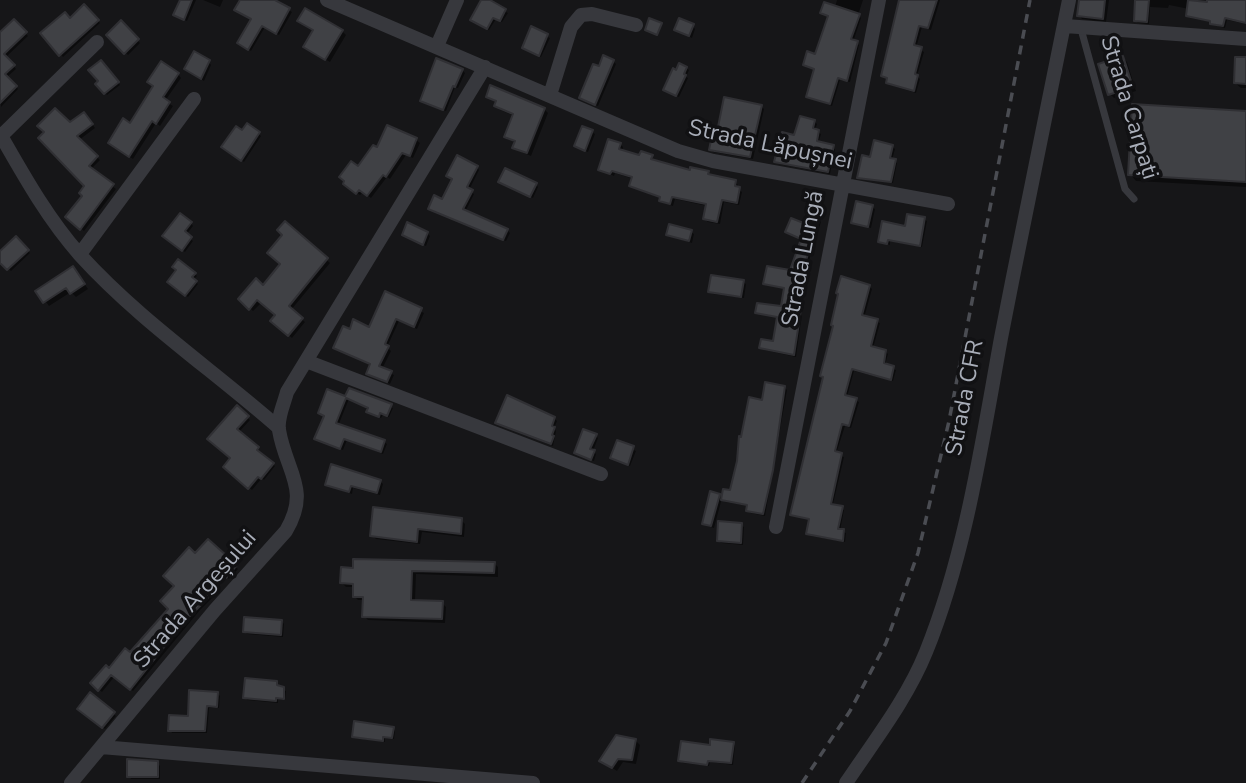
<!DOCTYPE html>
<html>
<head>
<meta charset="utf-8">
<style>
  body { margin:0 }
  canvas { display:block; background:#161618 }
</style>
</head>
<body>
<canvas width="1246" height="783"></canvas>
<script>
const ctx = document.querySelector('canvas').getContext('2d');
ctx.lineJoin = 'round';
function fillPath(path, color) { ctx.fillStyle = color; ctx.fill(path, 'evenodd'); }
function strokePath(path, color, width, dash) { ctx.strokeStyle = color; ctx.lineWidth = width; ctx.lineCap = dash ? 'butt' : 'round'; ctx.setLineDash(dash || []); ctx.stroke(path); }
function drawText(font, color, halo, rows, align = 'center') {
  ctx.font = font + ' "Nunito Sans",sans-serif'; ctx.lineWidth = 7; ctx.setLineDash([]); ctx.textBaseline = 'middle'; ctx.strokeStyle = halo; ctx.fillStyle = color; for (const [text, x, y, turn = 0] of rows) {
    ctx.save(); ctx.translate(x, y); ctx.rotate((+turn || 0) * Math.PI / 180); ctx.textAlign = isNaN(turn) ? turn : align; if (halo) ctx.strokeText(text, 0, 0); ctx.fillText(text, 0, 0); ctx.restore();
  }
}
fillPath(new Path2D(`
  M182,0h14l-9,21 -12,-6z
  M203,0h20l-3,7z
  M242,0h30l20,12 -13,23 -14,-8 -14,24 -9,-6 11,-26z
  M483,0l25,13 -6,9 -6,-3 -7,11 -14,-8z
  M837,0h26l-5,15 3,3 -8,24 6,3 -9,37 -10,-2 -8,26 -24,-9 8,-27 -11,-5 12,-9 13,-39 -8,-4 13,-6z
  M901,0h39l-9,30 -9,-3 -6,21 8,4 -7,24 3,3 -4,14 -26,-8 -2,-2 1,-4 -6,-3z
  M1081,0h28l-3,22 -24,-3 -3,-4z
  M1137,0h53l18,4 1,-4h37v24l-19,-4 -2,8 -11,-3 -2,-3 -22,-4 -2,-2 1,-7 -20,-4 -1,3 -18,-1 -1,17 -11,-1 -2,-2z
  M84,7l16,16 -37,34 -21,-24 28,-13z
  M14,21l14,15 -22,21 10,12 -9,8 11,12 -17,18 -1,-72z
  M299,21l43,10 4,4 -16,27 -21,-12 5,-19z
  M693,26l2,3 -3,9 -16,-8z
  M532,29l18,9 -9,19 -17,-9z
  M108,35l25,1 7,7 -12,12z
  M1123,58l4,4 9,29 -22,7 -4,-4z
  M1246,59v29h-5l-6,-5z
  M613,61l3,3 -18,42 -15,-6 17,-32z
  M101,62l19,23 -13,10 -10,-11 3,-2z
  M209,62l2,3 -7,16 -16,-10z
  M686,68l3,2 -3,7 2,1 -9,19 -12,-5 -2,-2z
  M462,70l3,3 -7,15 -3,-1 -9,24 -21,-8z
  M178,74l3,4 -16,23 8,5 -13,20 -4,-3 -23,36 -20,-13z
  M488,96l56,13 4,4 -17,43 -12,-5 -5,-4 2,-4 -10,-6 8,-21 -14,-6 -4,-4 1,-4z
  M761,106l3,3 -11,50 -40,-7 -3,-3z
  M1246,112v75l-110,-6 -6,-7z
  M87,117l8,11 -16,12 21,20 -9,9 25,20 -32,42 -17,-14 17,-21 2,-10 -40,-54z
  M814,121l3,3 -2,6 6,4 -3,10 17,5 -5,25 -51,-10 -3,-2 19,-25z
  M248,125l13,11 -17,26 -18,-14z
  M592,132l3,2 -7,18 -9,-4 -3,-2z
  M416,140l4,3 -7,15 -7,-3 -16,24 -3,-2 -16,21 -8,-6 -3,3 -12,-8 -2,-5 32,-32z
  M620,144l3,3 -1,4 19,6h11l2,5 37,10 17,1 3,3 24,6 3,3 -1,3 5,4 -3,13 -15,-3 -4,22 -12,-2 -3,-3 2,-13 -32,-7 -2,7 -9,-3 -3,-5 -27,-10 -3,-3 2,-6 -18,-6 -1,3 -14,-7z
  M892,146l3,3 -3,11 5,3 -4,20 -34,-6 12,-18z
  M477,167l2,3 -10,20 5,4 -9,18 42,18 3,3 -4,8 -76,-32 13,-8 10,-21 -5,-4z
  M500,182l36,2 2,3 -5,11z
  M872,207l3,2 -4,19 -18,-6z
  M818,219l3,3 -18,58 2,2 -5,22 2,10 -6,43 -32,-7 -3,-2 13,-5 5,-25 -22,-6 25,-4 3,-19 -20,-6 27,-11 10,-32 -15,-8 20,-5z
  M924,219l3,2 -5,26 -32,-6v4l-10,-4z
  M191,223l2,3 -7,9 7,6 -8,11 -18,-14z
  M285,223l45,40 -39,47 14,12 -13,16 -17,-14 2,-9 -15,-13 -9,9 -13,-12 23,-12 20,-23z
  M691,232l3,2 -2,9 -24,-8z
  M427,233l3,3 -4,10 -22,-11z
  M16,238l14,15 -19,18 -11,-11v-7z
  M178,261l19,15 -4,4 5,4 -10,13 -19,-15 9,-12z
  M77,273l11,16 -12,8 -5,-5 -22,14 -11,-15z
  M743,282l3,2 -2,14 -31,-4 -3,-3z
  M869,286l3,3 -8,29 16,5 -7,25 12,3 3,3 -3,11 11,5 -3,11 -39,-10 -7,26 12,5 -8,26 -6,-2 -9,28 8,3 -11,47 11,6 -4,21 6,2 -1,9 -34,-6 -3,-2 3,-14 -19,-5z
  M386,294l38,19 -7,16 -18,-8 -12,26 4,4 -9,18 12,6 -4,9 -22,-11 4,-8 -37,-18 35,-18z
  M784,387l3,3 -22,126 -15,-3 -2,-3v-4l-23,-4 -3,-4 -8,30 -7,-2 -3,-3 15,-27 3,3 10,-7 11,-53 20,-37z
  M350,390l43,18 -4,9 -6,-2 -2,3 -10,-4 -1,-6 -21,-9 -11,27 46,16 3,2 -4,10 -36,-14 -4,10 -24,-9 6,-25 -5,-3 8,-22 18,8z
  M237,408l13,12 -11,12 36,34 -11,14 -2,-2 -10,12 -27,-23 7,-8z
  M554,418l3,3 -3,7 2,3 -3,15 -56,-23z
  M596,436l2,2 -5,13 3,3 -2,7 -15,-5 -3,-3z
  M618,442l18,9 -6,15 -18,-8z
  M380,481l3,3 -3,11 -27,-7 -1,6 -25,-9z
  M461,520l4,4 -1,13 -42,-5 -2,12 -44,-5 -4,-4z
  M741,525l3,2 -1,18 -22,-2 -3,-3z
  M208,542l30,27 -9,10 -7,-6 -16,17 7,7 -13,13 -67,81 -18,-15 -13,16 -10,-9 38,-29 40,-45 6,-23 19,-31z
  M494,563l4,4v10l-82,-3 -1,27 27,2 4,4 -1,16 -77,-3 -4,-4 1,-16h-7l-4,-4 1,-9h-9l-4,-4 12,-13z
  M282,621l2,3 -1,13 -36,-3 -2,-2z
  M277,682l2,6 7,3 -1,9 -7,-1v4l-31,-3 -2,-3z
  M218,694l2,2 -1,12h-10l-2,25h-35l-2,-3 19,-12z
  M90,695l26,21 -11,13 -23,-18z
  M393,728l2,3 -1,8 -9,-1v4l-29,-4 -2,-2z
  M635,740l5,5 -4,19 -13,-2 -6,9 -16,-10z
  M733,743l2,3 -2,19 -23,-3 -1,4 -26,-3 -3,-3z
  M157,763l3,3v13h-29l-2,-3z`), '#0007');
const building = new Path2D(`
  M180,0h12l-8,20 -11,-5z
  M240,0h35l15,8 -14,26 -14,-8 -14,24 -11,-7 14,-24 -17,-9z
  M481,0h9l16,9 -6,12 -7,-3 -6,11 -17,-9z
  M899,0h38l-9,28 -9,-2 -5,19 8,2 -7,27 3,1 -4,16 -28,-8 1,-5 -6,-2z
  M1079,0h26l-2,19 -26,-3z
  M1135,0h14l-2,22 -13,-1z
  M1188,0l19,2v-2h39v23l-21,-5 -2,8 -13,-2v-3l-24,-5z
  M824,2l36,12 -9,25 7,2 -11,40 -9,-3 -8,26 -24,-7 8,-28 -11,-4 4,-14 8,3 13,-38 -8,-3z
  M84,4l15,16 -40,36 -19,-23 25,-21 5,6z
  M305,8l38,22 -18,30 -22,-13 10,-17 -16,-9z
  M649,18l13,5 -5,12 -12,-5z
  M679,18l15,6 -5,12 -15,-6z
  M14,19l13,13 -23,22 11,11 -10,9 12,12 -17,17v-71z
  M121,20l18,19 -15,15 -18,-19z
  M531,26l17,8 -9,22 -17,-8z
  M194,51l16,9 -9,19 -17,-10z
  M603,55l11,5 -19,45 -16,-7 14,-34 6,2z
  M1123,56l10,31 -25,8 -10,-31z
  M1235,57h11v27l-12,-1z
  M436,58l27,11 -8,18 -2,-1 -10,24 -23,-9z
  M101,60l18,22 -15,12 -9,-10 3,-3 -10,-11z
  M161,61l18,12 -16,24 7,5 -14,22 -4,-3 -23,36 -21,-14 15,-25 7,5 23,-37 -6,-4z
  M679,63l8,4 -3,7 2,1 -10,21 -13,-6 10,-22 3,2z
  M490,85l55,23 -18,45 -15,-5 3,-7 -11,-4 9,-23 -19,-8 2,-5 -10,-4z
  M724,97l38,8 -12,52 -41,-7 5,-24 4,1z
  M1132,104l114,7v71l-118,-7z
  M55,108l15,14 14,-10 9,12 -16,12 21,20 -9,10 25,18 -34,46 -15,-13 17,-21 -3,-3 5,-7 -46,-48 6,-6 -7,-6z
  M800,116l15,4 -2,8 6,2 -2,11 17,4 -6,27 -54,-10 8,-30 12,3z
  M247,123l13,9 -19,29 -20,-14 15,-21 6,4z
  M387,125l30,13 -7,18 -8,-3 -16,24 -3,-2 -16,21 -8,-6 -3,4 -13,-10 1,-3 -5,-4 12,-16 7,5 15,-21 4,2z
  M582,126l11,4 -8,21 -11,-5z
  M608,139l13,4 -2,6 20,6 2,-4 12,4 -2,4 39,11v-3l19,4 -1,3 28,6 -1,6 5,1 -3,16 -15,-3 -5,22 -14,-3 3,-15 -34,-7 -2,7 -11,-3 1,-4 -31,-11 3,-9 -20,-6 -2,3 -12,-4z
  M874,140l19,5 -3,13 6,1 -5,23 -34,-4 5,-23 8,2z
  M457,155l21,11 -11,21 6,3 -10,19 45,20 -5,11 -75,-31 6,-14 8,4 10,-20 -6,-3z
  M505,168l32,15 -7,14 -32,-15z
  M856,201l17,4 -5,22 -17,-4z
  M180,213l12,9 -7,9 7,6 -10,14 -20,-15z
  M810,214l9,4 -18,59 2,1 -5,23 3,9 -7,45 -35,-7 2,-9 12,2 4,-24 -22,-4 2,-10 24,3 3,-18 -21,-4 4,-18 23,4 11,-31 -16,-7 6,-14 15,6z
  M907,214l18,3 -5,29 -32,-6 -1,4 -9,-2 4,-21 23,5z
  M285,221l43,37 -39,48 14,12 -15,18 -18,-15 5,-6 -18,-15 -8,10 -11,-11 18,-21 7,7 17,-21 -13,-11 15,-18 -5,-5z
  M407,222l21,10 -5,13 -21,-10z
  M669,224l23,6 -3,11 -23,-6z
  M16,236l13,14 -22,20 -7,-7v-12z
  M178,259l18,14 -4,4 5,4 -12,15 -18,-14 9,-12 -4,-3z
  M73,266l12,18 -15,10 -4,-6 -23,15 -8,-12z
  M711,275l33,5 -3,17 -33,-5z
  M841,276l29,9 -8,30 16,4 -7,27 15,4 -2,13 10,3 -3,14 -39,-11 -7,26 12,3 -8,28 -7,-2 -7,27 7,2 -11,51 12,2 -5,23h6l-1,12 -37,-7 3,-15 -19,-4 33,-138 -3,-1 13,-50 -2,-1 7,-31 -2,-1z
  M385,291l37,17 -8,19 -18,-8 -11,25 4,2 -10,20 13,5 -5,11 -21,-8 4,-10 -37,-16 10,-22 7,3 3,-10 16,8z
  M765,382l20,4 -12,84 -10,44 -17,-3 1,-6 -26,-5 2,-11 7,1 7,-29 2,-25 2,1 8,-40 13,3z
  M349,388l43,16 -5,12 -7,-3 -1,4 -13,-5 2,-4 -22,-10 -10,25 49,17 -4,12 -37,-13 -4,10 -26,-10 10,-23 -6,-3 9,-24 18,7z
  M507,395l48,22 -3,9 3,1 -3,8 2,1 -3,8 -56,-21z
  M237,405l12,11 -12,13 22,18 -2,3 17,13 -13,16 -3,-2 -10,12 -25,-22 7,-9 -23,-19z
  M583,429l14,5 -7,15 5,1 -4,10 -17,-7z
  M617,440l17,6 -6,19 -18,-7z
  M331,464l50,16 -4,13 -26,-7 -2,6 -24,-7z
  M710,491l10,3 -9,32 -9,-2z
  M373,507l89,11 -1,16 -43,-5 -1,13 -47,-6z
  M718,521l24,2 -1,20 -24,-2z
  M208,539l29,26 -11,13 -8,-6 -14,15 8,7 -27,27 -55,69 -19,-15 -13,16 -8,-8 16,-18 3,3 16,-20 5,4 38,-43 -8,-8 14,-15 -11,-10 26,-29 6,6z
  M353,559l142,3 -1,11 -82,-2 -1,29 32,1 -1,18 -80,-2 1,-20h-10v-13l-13,-1 1,-16 12,1z
  M244,617l38,3 -1,15 -38,-3z
  M245,678l32,3v4l7,2v12l-8,-1v3l-33,-3z
  M189,690l29,2 -1,15 -10,-1 -2,25h-37l1,-16 19,1z
  M90,692l25,20 -13,16 -25,-19z
  M354,721l40,6 -2,11 -9,-1v4l-31,-4z
  M616,735l20,4 -4,21 -14,-1 -6,9 -13,-7z
  M710,739l24,3 -3,21 -23,-2 -1,4 -29,-4 3,-20 29,4z
  M127,759l31,2v16h-31z`);
fillPath(building, '#404145');
strokePath(building, '#303034', 2);
strokePath(new Path2D(`
  M1081,29l44,160 9,10`), '#37383d', 7);
strokePath(new Path2D(`
  M327,0l351,151 35,10 235,43
  M1065,26l181,13
  M437,46l20,-46
  M550,95l21,-68 10,-12 11,-1 44,11
  M0,134c24,42 48,85 80,121 59,65 133,115 199,173
  M1,136l96,-94
  M80,254l114,-155
  M306,361l295,113
  M776,527l103,-527
  M101,747l432,36
  M71,783l144,-173 71,-79c25,-42 0,-59 -7,-101 -2,-12 5,-26 8,-38l198,-325
  M846,783c28,-42 61,-84 80,-131 40,-99 56,-210 75,-314 22,-113 45,-226 68,-338`), '#37383d', 14);
strokePath(new Path2D(`
  M802,783l48,-72 36,-68 32,-90 31,-132 81,-421`), '#4a4c52', 3.5, [9, 7]);
drawText('23px', '#a8adb8', '#111113', [
  ["Strada Carpați",1128,108,73],
  ["Strada Lăpușnei",770,146,12],
  ["Strada Lungă",804,259,-79],
  ["Strada CFR",966,398,-79],
  ["Strada Argeșului",196,600,-49]
]);
</script>
</body>
</html>
